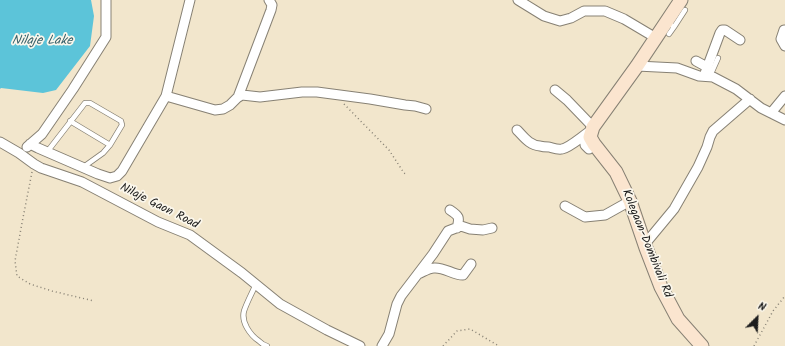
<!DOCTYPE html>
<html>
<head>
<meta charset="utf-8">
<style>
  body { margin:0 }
  #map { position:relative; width:785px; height:346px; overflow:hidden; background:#f2e6cc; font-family:Kalam,sans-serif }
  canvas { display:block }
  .north { position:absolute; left:737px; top:298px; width:40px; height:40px; -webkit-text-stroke:3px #fbf7ec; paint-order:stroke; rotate:24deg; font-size:11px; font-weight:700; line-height:16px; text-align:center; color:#1c1c1c }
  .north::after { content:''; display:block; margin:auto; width:14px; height:18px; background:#1c1c1c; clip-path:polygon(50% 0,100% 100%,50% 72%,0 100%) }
</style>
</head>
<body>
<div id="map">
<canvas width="785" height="346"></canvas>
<div class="north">N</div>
</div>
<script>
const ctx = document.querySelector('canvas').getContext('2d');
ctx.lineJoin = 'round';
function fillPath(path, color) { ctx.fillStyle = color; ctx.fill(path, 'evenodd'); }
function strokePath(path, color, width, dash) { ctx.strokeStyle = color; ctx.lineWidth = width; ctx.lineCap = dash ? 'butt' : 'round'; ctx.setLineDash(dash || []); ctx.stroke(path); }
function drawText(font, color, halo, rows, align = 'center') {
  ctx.font = font + ' Kalam,sans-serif'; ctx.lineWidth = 3.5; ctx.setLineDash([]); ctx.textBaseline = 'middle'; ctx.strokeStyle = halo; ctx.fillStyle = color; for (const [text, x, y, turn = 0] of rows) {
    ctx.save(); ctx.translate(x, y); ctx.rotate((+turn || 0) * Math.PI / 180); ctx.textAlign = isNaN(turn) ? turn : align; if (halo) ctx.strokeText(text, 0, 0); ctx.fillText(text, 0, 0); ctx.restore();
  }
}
fillPath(new Path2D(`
  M0,0h91l3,16 -4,30 -34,44 -13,3 -42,-5 -1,1z`), '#5cc4d9');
const lane = new Path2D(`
  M667,22l7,5 11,-17
  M669,34l5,-7
  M710,76l8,-18
  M70,121l40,24
  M47,152l38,-49h5l31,18 1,4 -12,20 -7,8 -21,15
  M256,284c-4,9 -9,18 -12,27 -3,11 6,24 15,30 2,2 5,4 8,5`);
const street = new Path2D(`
  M518,0l26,16 16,5 11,-3 13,-7h21l19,8 32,19
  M784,30l-3,9 4,7
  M696,61l11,6
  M637,66l40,2 22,8 14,1 23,12 25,19 24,12
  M704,76l16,-43 2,-3h3l15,10
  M555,90l12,10 26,27
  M166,96l49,14 8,-1 7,-4 7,-7 5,-3 18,2 42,-5h15l53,7 35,6 10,1 11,3
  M238,97l33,-87 1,-5 -3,-5
  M771,113l14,-17
  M517,130c7,7 12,15 23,16 3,1 6,1 9,1 4,1 9,3 13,2 9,-2 21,-14 30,-19
  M0,142l19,11 15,11 7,4 41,14 76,40 32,13 52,38 38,31 47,26 33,16
  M30,144l8,4 60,26 12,4 7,-2 5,-5 44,-75 24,-96
  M27,147l15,-13 31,-45 33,-52v-37
  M589,149l-4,-4v-2l5,-6
  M565,206l20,11 20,-2 25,-14
  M450,210c9,6 10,7 7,18
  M645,244l29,-35 24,-42 9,-20 3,-10 3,-6 37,-32
  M418,274c5,-2 11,-6 16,-6 10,-1 19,7 29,7l8,-11
  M382,346l7,-12 8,-30 4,-8 32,-42 15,-23 13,-5 9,3 13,1 9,-2`);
const secondary = new Path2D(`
  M681,0l-44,66 -44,61 -3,10 4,7 22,28 14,29 16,47 15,39 17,32 24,27`);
strokePath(lane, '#878174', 6);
strokePath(street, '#878174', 11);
strokePath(secondary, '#878174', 15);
strokePath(new Path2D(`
  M344,104l45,46 15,23 3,2
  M32,172l-10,51 -7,38 2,15 13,8 22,7 42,10
  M443,346l14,-15 13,-2 29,17
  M754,346l19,-35 12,-15`), '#878174', 1.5, [1, 3]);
strokePath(lane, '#fff', 4.5);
strokePath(street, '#fff', 9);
strokePath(secondary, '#fbe5cf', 13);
drawText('12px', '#1c1c1c', '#fbf7ec', [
  ["Nilaje Gaon Road",159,207,27],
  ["Kolegaon-Dombivali Rd",646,244,68]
]);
drawText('italic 13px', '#365f68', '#fbf7ec', [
  ["Nilaje Lake",42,42]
]);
</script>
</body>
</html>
